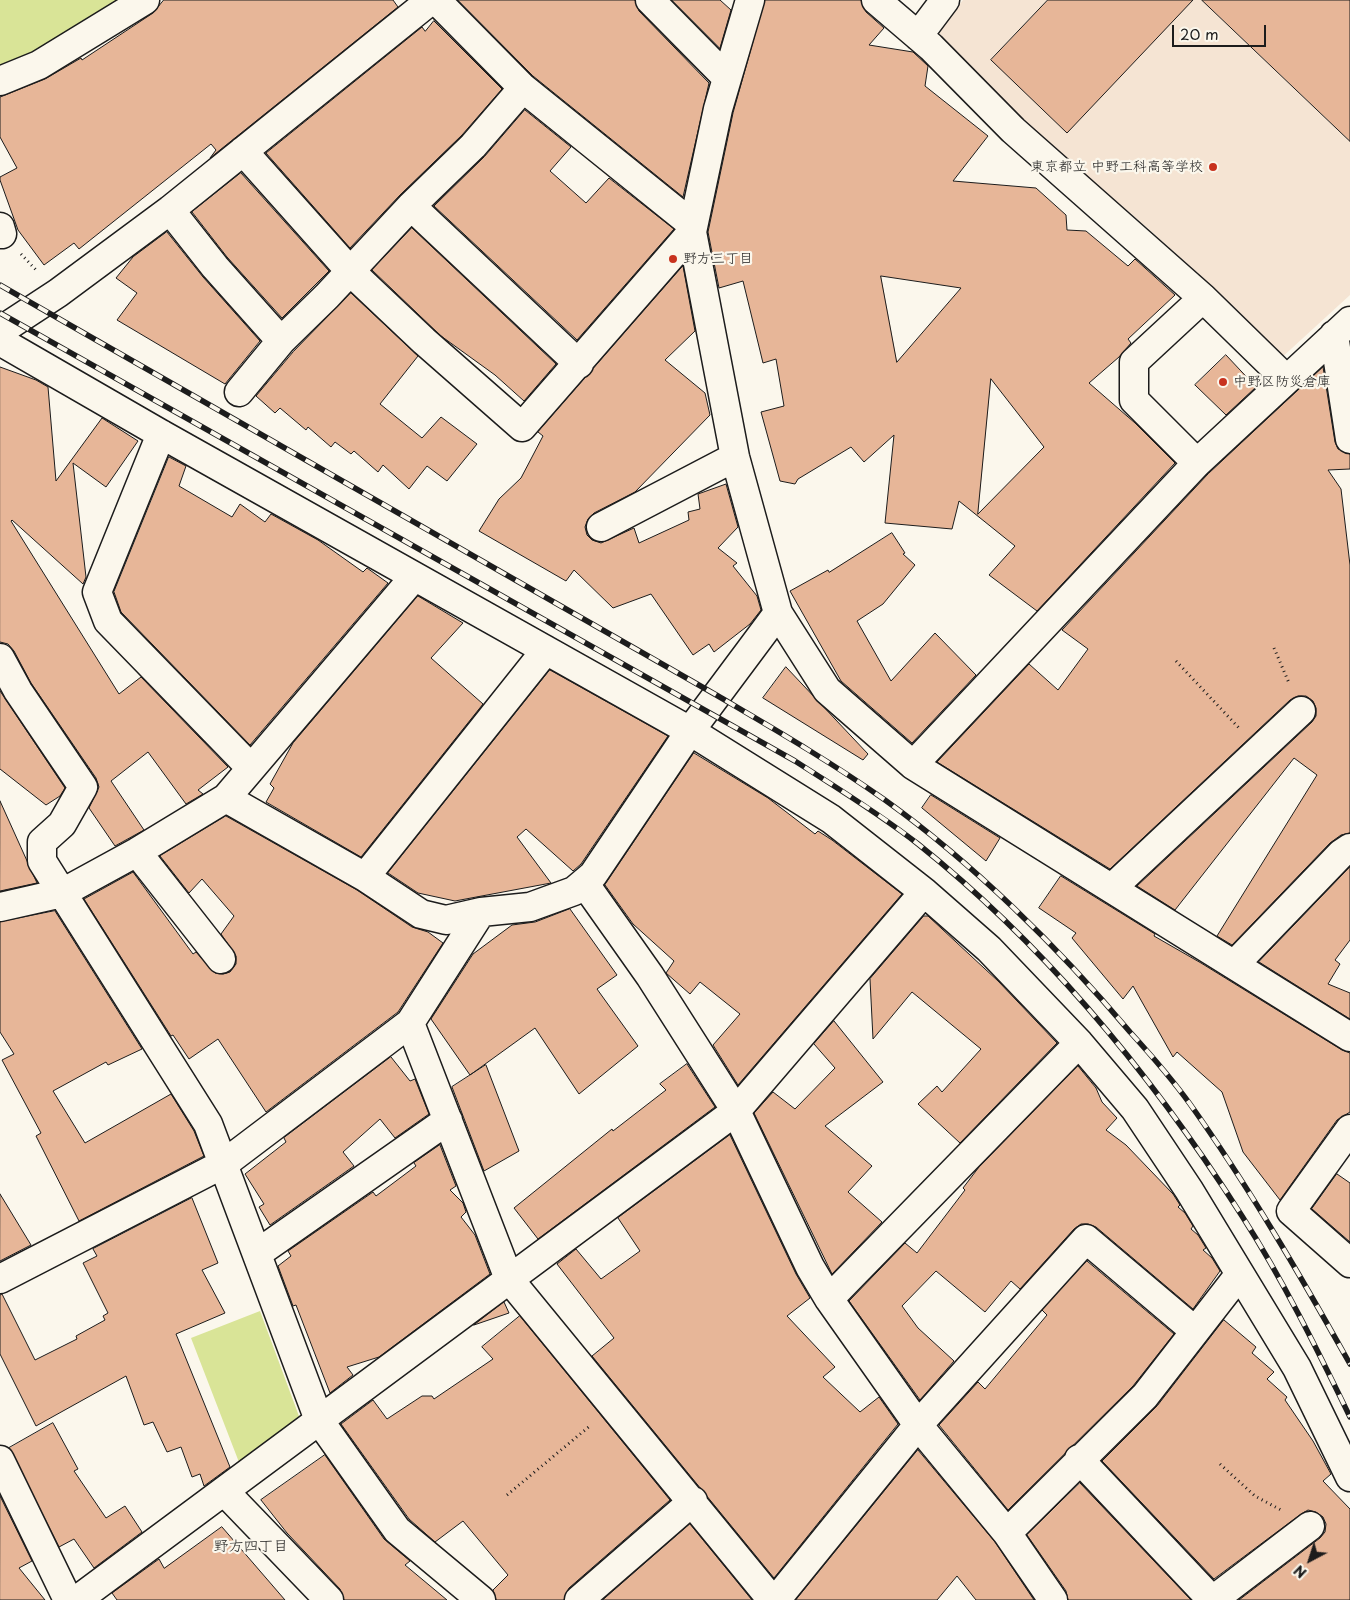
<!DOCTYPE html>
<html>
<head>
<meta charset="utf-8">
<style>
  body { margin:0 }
  #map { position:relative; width:1350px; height:1600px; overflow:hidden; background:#fbf7ec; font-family:"Playpen Sans",sans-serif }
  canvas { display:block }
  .north { position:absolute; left:1285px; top:1535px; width:50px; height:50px; -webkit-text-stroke:4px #fbf7ec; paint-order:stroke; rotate:220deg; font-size:14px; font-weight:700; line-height:20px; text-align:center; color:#1c1c1c }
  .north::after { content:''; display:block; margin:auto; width:18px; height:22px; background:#1c1c1c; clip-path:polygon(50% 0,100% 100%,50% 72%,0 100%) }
  .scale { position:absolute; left:1172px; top:25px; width:94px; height:22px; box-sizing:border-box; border:2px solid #1c1c1c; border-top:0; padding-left:6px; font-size:15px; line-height:18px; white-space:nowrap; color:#1c1c1c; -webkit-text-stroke:4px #fbf7ec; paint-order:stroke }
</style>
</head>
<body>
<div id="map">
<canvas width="1350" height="1600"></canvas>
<div class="north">N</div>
<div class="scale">20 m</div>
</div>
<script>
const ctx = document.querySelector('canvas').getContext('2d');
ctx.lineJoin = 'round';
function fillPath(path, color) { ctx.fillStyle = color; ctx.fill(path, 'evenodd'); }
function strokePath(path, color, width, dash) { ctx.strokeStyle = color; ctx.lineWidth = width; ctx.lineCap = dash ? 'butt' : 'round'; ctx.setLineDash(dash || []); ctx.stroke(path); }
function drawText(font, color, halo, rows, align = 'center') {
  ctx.font = font + ' "Playpen Sans","Klee One",sans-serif'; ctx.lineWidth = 4.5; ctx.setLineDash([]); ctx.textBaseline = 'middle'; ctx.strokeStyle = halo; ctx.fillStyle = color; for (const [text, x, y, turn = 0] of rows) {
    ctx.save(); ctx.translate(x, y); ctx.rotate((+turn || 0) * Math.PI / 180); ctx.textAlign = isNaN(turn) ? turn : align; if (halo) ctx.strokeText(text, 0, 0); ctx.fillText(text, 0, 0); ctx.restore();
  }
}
fillPath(new Path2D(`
  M963,0h387v295l-71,65 -39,-47 -89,-82 -149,-128 -67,-70z`), '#f5e4d3');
fillPath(new Path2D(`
  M0,0h122l-90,55 -32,13z
  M260,1311l43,116 -61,43 -51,-132z`), '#d9e497');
const building = new Path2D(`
  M164,0h229l5,7 -188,151 6,-8 -5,-6 -132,105 -5,-6 -30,22 -26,-35 -18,-50v-3l17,-9 -17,-31v-40l45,-18 36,-21 1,2 71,-47z
  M458,0h177l4,11 70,72 -26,114 -150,-121z
  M672,0h48l11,10 -11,38z
  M765,0h96l5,12 18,16 -15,17 44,7 15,14 -3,20 63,50 -35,45 83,7 30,27 1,15 19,1 42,35 7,-7 40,36 -47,44 3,4 -12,14 -30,26 46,40 40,40 -138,148 -48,-36 26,-29 -56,-45 -7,28 -67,-6 9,-88 -30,27 -13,-15 -53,32 -3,5 -15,-3 -19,-69 23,-6 -8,-47 -13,4 -20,-82 -24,7 -11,-56 25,-119zM881,276l80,12 -64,74zM991,379l53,68 -66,67z
  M1048,0h145l-126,133 -76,-73z
  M1202,0h148v141z
  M434,21l68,68 -40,46 -62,60 -50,53 -84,-95 156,-126 3,4z
  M525,110l46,37 -21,24 36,32 23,-25 65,51 -97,111 -143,-134 50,-49z
  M241,173l88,98 -47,47 -55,-61 -35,-45z
  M412,228l144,136 -32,37 -29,-26 -54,-39 -69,-66z
  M167,232l36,45 57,64 -35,43 -108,-64 20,-27 -21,-15 17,-21z
  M683,266l12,65 -30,29 40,33 5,22 -75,77 -41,21 -6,6 -3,8 2,8 5,5 9,3 33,-15 5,15 50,-23 -1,-8 12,-3 -2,-15 28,-10 12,43 -20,21 19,15 -4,3 24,30 4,14 -11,14 -36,28 -5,-8 -16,11 -42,-61 -38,14 -39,-38 -8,11 -87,-50 20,-32 22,-21 22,-42 -5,-4z
  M351,293l67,63 -38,48 42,34 19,-21 36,27 -30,37 -20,-15 -18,23 -26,-24 -5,7 -24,-21 -3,3 -16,-12 -4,5 -23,-20 -2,3 -26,-22 -5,5 -19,-17 37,-44z
  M1226,355l30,32 -30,28 -31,-30z
  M0,367l36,13 12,7 8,94 46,-63 36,23 -32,46 -33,-24 13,114 -3,7 -71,-64 -1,1 108,173 22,-17 87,90 -30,23 5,4 -17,10 -38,-52 -37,29 33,49 -29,16 -26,-38 10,-21 -3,-9 -65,-95 -17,-32 -6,-7 -8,-2z
  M1323,367l12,75 3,7 12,5v15l-22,1 13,19 9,76v268l-9,2 -11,8 -98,102 -15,-9 100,-161 -23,-17 -119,152 -38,-24 175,-164 4,-6v-8l-3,-7 -7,-5h-8l-8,4 -180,169 -173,-107 92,-98 29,26 30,-41 -26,-19 146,-156z
  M169,457l17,9 -7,20 53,31 8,-13 25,18 6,-8 47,26 45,32 4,-4 21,15 -138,162 -129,-133 -7,-20z
  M892,533l13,20 -2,1 12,11 -32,39 -26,17 34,60 44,-48 41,42 -64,68 -71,-62 -51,-90 38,-21 1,2z
  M418,596l45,27 -32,35 52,46 -122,153 -95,-55 8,-14 -4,-4 23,-41z
  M786,667l82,87 -5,6 -100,-62z
  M550,670l118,66 -87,128 -8,7 -47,-42 -9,8 34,46 -96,18 -37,-8 -30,-20z
  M0,691l65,97 -5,8 -14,9 -46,-36z
  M694,753l74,45 47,36 3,-3 14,9 70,54 -164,191 -25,-40 27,-31 -40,-32 -10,12 -24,-21 8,-12 -41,-37 -28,-39z
  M931,795l69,43 -14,23 -64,-53z
  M0,801l37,82 -37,8z
  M226,816l131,74 55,37 16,5 15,11 -45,69 -132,100 -48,-73 -29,20 -16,-24 -2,1 -87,-137 49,-27 60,82 3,-2 19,21 8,1 7,-2 6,-8v-8l-15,-22 13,-18 -32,-37 -13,14 -29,-37z
  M1350,867v73l-15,20 5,4 -12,20 22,9v26l-91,-57z
  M1061,876l94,58 -1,2 47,27 141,87 8,3v59l-13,8 -57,80 -37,-48 -21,-60 -45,-40 -4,5 -40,-71 -10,13 -51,-61 4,-5 -37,-25z
  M570,909l47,66 -20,14 41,57 -59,48 -44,-66 -65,47 -39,-56 42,-65 39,-29 23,-3z
  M55,911l87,138 -34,16 -2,-3 -53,29 32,52 86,-49 23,37 10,25 -125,65 -43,-85 5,-3 -39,-73 12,-6 -14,-22v-110z
  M924,916h4l70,65 59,62 -97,100 -42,-39 19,-18 5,6 39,-43 -69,-57 -39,47 -3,-60z
  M834,1021l49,61 -58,44 47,40 -24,26 34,30 -50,52 -78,-161 19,-21 22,17 40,-41 -21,-24z
  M391,1057l19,24 5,-2 14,35 -34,24 -15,-19 -37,33 11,14 -84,59 -11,-18 5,-3 -19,-30 41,-32 -2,-4z
  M687,1064l28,43 -177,132 -24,-31 98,-79 1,2 53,-41 -6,-6z
  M486,1065l33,86 -35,20 -32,-84z
  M1078,1066l18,22 6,14 15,16 -11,12 20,15 47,49 7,11 -2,2 7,6 8,13 -2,3 7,6 8,13 -3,2 9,8 8,13 -27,38 -97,-82 -8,-3h-7l-7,5 -54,60 -9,-8 -26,31 -49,-41 -34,35 16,22 36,33 -34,39 -71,-99 56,-58 12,10 48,-63 -2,-2 16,-21z
  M730,1135l66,139 14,24 -23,18 48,51 -12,10 37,35 19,-15 19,27 -124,154 -182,-222 22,-18 -57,-74 19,-15 25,30 39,-28 -22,-33z
  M440,1145l16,41 -6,4 13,13 3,9 -5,5 14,18 15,39 -111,83 -32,10 6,8 -23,18 -34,-88 -3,1 -15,-40 13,-10 -3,-5 85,-59 3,4 40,-30 -2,-3z
  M1337,1174l13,9v59l-38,-33z
  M0,1194l31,51 -31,16z
  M192,1198l26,65 -16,7 23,43 -49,21 54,133 -26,19 -4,-12 -8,3 -11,-30 -14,5 -14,-30 -9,3 -18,-49 -90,50 -36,-72v-59l2,-1 33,66 42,-21 -1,-3 29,-16 -2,-4 5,-3 -25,-50 14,-7 -4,-7z
  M1087,1261l87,73 -41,52 -125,124 -69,-85 39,-43 7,7 62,-74 -5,-5z
  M504,1302l5,11 -35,12z
  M520,1316l150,184 -101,88 -5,12h-68l-3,-10 15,-15 -45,-54 -28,21 -26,-23 -68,-95 32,-24 14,19 35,-23h10l2,3 59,-40 -11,-12z
  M1224,1320l32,27 -4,6 22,19 -7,7 20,18 -2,3 28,41 18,33 -8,7 27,28v91h-111l81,-62 5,-6 1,-8 -3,-7 -7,-5 -8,-2 -7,4 -87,65 -112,-118 55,-55z
  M53,1423l25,46 -4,2 32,47 19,-12 17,26 -48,36 -20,-29 -15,8 -50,-99z
  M918,1450l77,92 39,58h-58l-19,-24 -20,24h-141z
  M325,1455l59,84 26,22 -5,4 42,35h-103l-4,-11 -53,-56 -26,-33z
  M1080,1483l111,117h-123l-2,-9 -39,-56z
  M0,1496l32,65 -13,7 26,32h-45z
  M690,1524l62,76h-149z
  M222,1527l63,73h-168l-5,-7 47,-34 5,9z`);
fillPath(building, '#e7b698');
strokePath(building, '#1c1c1c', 1);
const minor = new Path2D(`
  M436,0l87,88 170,137
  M650,0l77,78
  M750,0l-32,109 -26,123 43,225 43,156 49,77 86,75 437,272
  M876,0l55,47 82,83 190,168 -69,64v38l63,63
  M918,36l27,-36
  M0,81l39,-16 106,-65
  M243,151l107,120 74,70 98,86 170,-195
  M411,206l168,158
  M170,210l45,57 66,74 46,-45 84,-90 62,-60 50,-58
  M0,227l2,7
  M1203,298l83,81
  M0,331l58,-38 112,-83 261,-210
  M1334,335l16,104
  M0,341l161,93 529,297 141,88 93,73 65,57 90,94 56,66 54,81 108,178 53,109
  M239,392l42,-51
  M161,434l-64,158 11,29 142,146
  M601,527l134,-70
  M0,658l18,33 65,96 -21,37 -20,18v19l166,263 111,296 78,110 84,70
  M913,765l284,-302 153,-142
  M226,798l139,79 56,37 25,6 35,-8 49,-5 44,-16 19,-16 97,-144 88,-118
  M137,852l84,107
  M365,877l181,-227
  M585,884l65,92 86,135 74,156 19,32 89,126 89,108 46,67
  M1112,888l189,-177
  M0,907l62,-14 75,-41 89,-54 188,-221
  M1235,964l106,-110 9,-6
  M410,1023l99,256 263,321
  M1350,1129l-59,82 59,52
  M258,1253l190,-133
  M0,1279l225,-116 185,-140 71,-111
  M829,1299l250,-256
  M1079,1459l133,141
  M0,1460l68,140
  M224,1491l105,109
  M1007,1533l138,-137 94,-121
  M77,1600l659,-489 188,-219
  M579,1600l114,-99
  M776,1600l142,-175 168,-186 109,92
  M1213,1600l97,-74`);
strokePath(minor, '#1c1c1c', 31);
strokePath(new Path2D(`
  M21,254l16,17
  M1274,648l15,35
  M1176,661l63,67
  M1220,1464l35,32 26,14
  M507,1495l84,-70`), '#1c1c1c', 3, [1, 4]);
strokePath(minor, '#fbf7ec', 28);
const rail = new Path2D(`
  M0,285l718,411c56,33 113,66 167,104 88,63 175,149 245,232 21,23 42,47 60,72 59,83 110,171 160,260
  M0,313l795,448c42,27 85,53 123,83 129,103 236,234 324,372 41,64 75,133 108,201`);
strokePath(rail, '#1c1c1c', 5.5);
strokePath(rail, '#fbf7ec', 4, [11]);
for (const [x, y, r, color] of [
  [1213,167,5,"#c8321e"],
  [673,259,5,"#c8321e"],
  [1223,382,5,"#c8321e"]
]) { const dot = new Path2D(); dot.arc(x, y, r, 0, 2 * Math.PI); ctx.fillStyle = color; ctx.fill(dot); strokePath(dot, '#fbf7ec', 2); }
drawText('14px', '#1c1c1c', '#fbf7ec', [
  ["東京都立 中野工科高等学校",1203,167,"right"],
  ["野方三丁目",683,259],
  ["中野区防災倉庫",1233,382]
], 'left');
drawText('15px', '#1c1c1c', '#fbf7ec', [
  ["野方四丁目",251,1547]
]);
</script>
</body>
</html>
